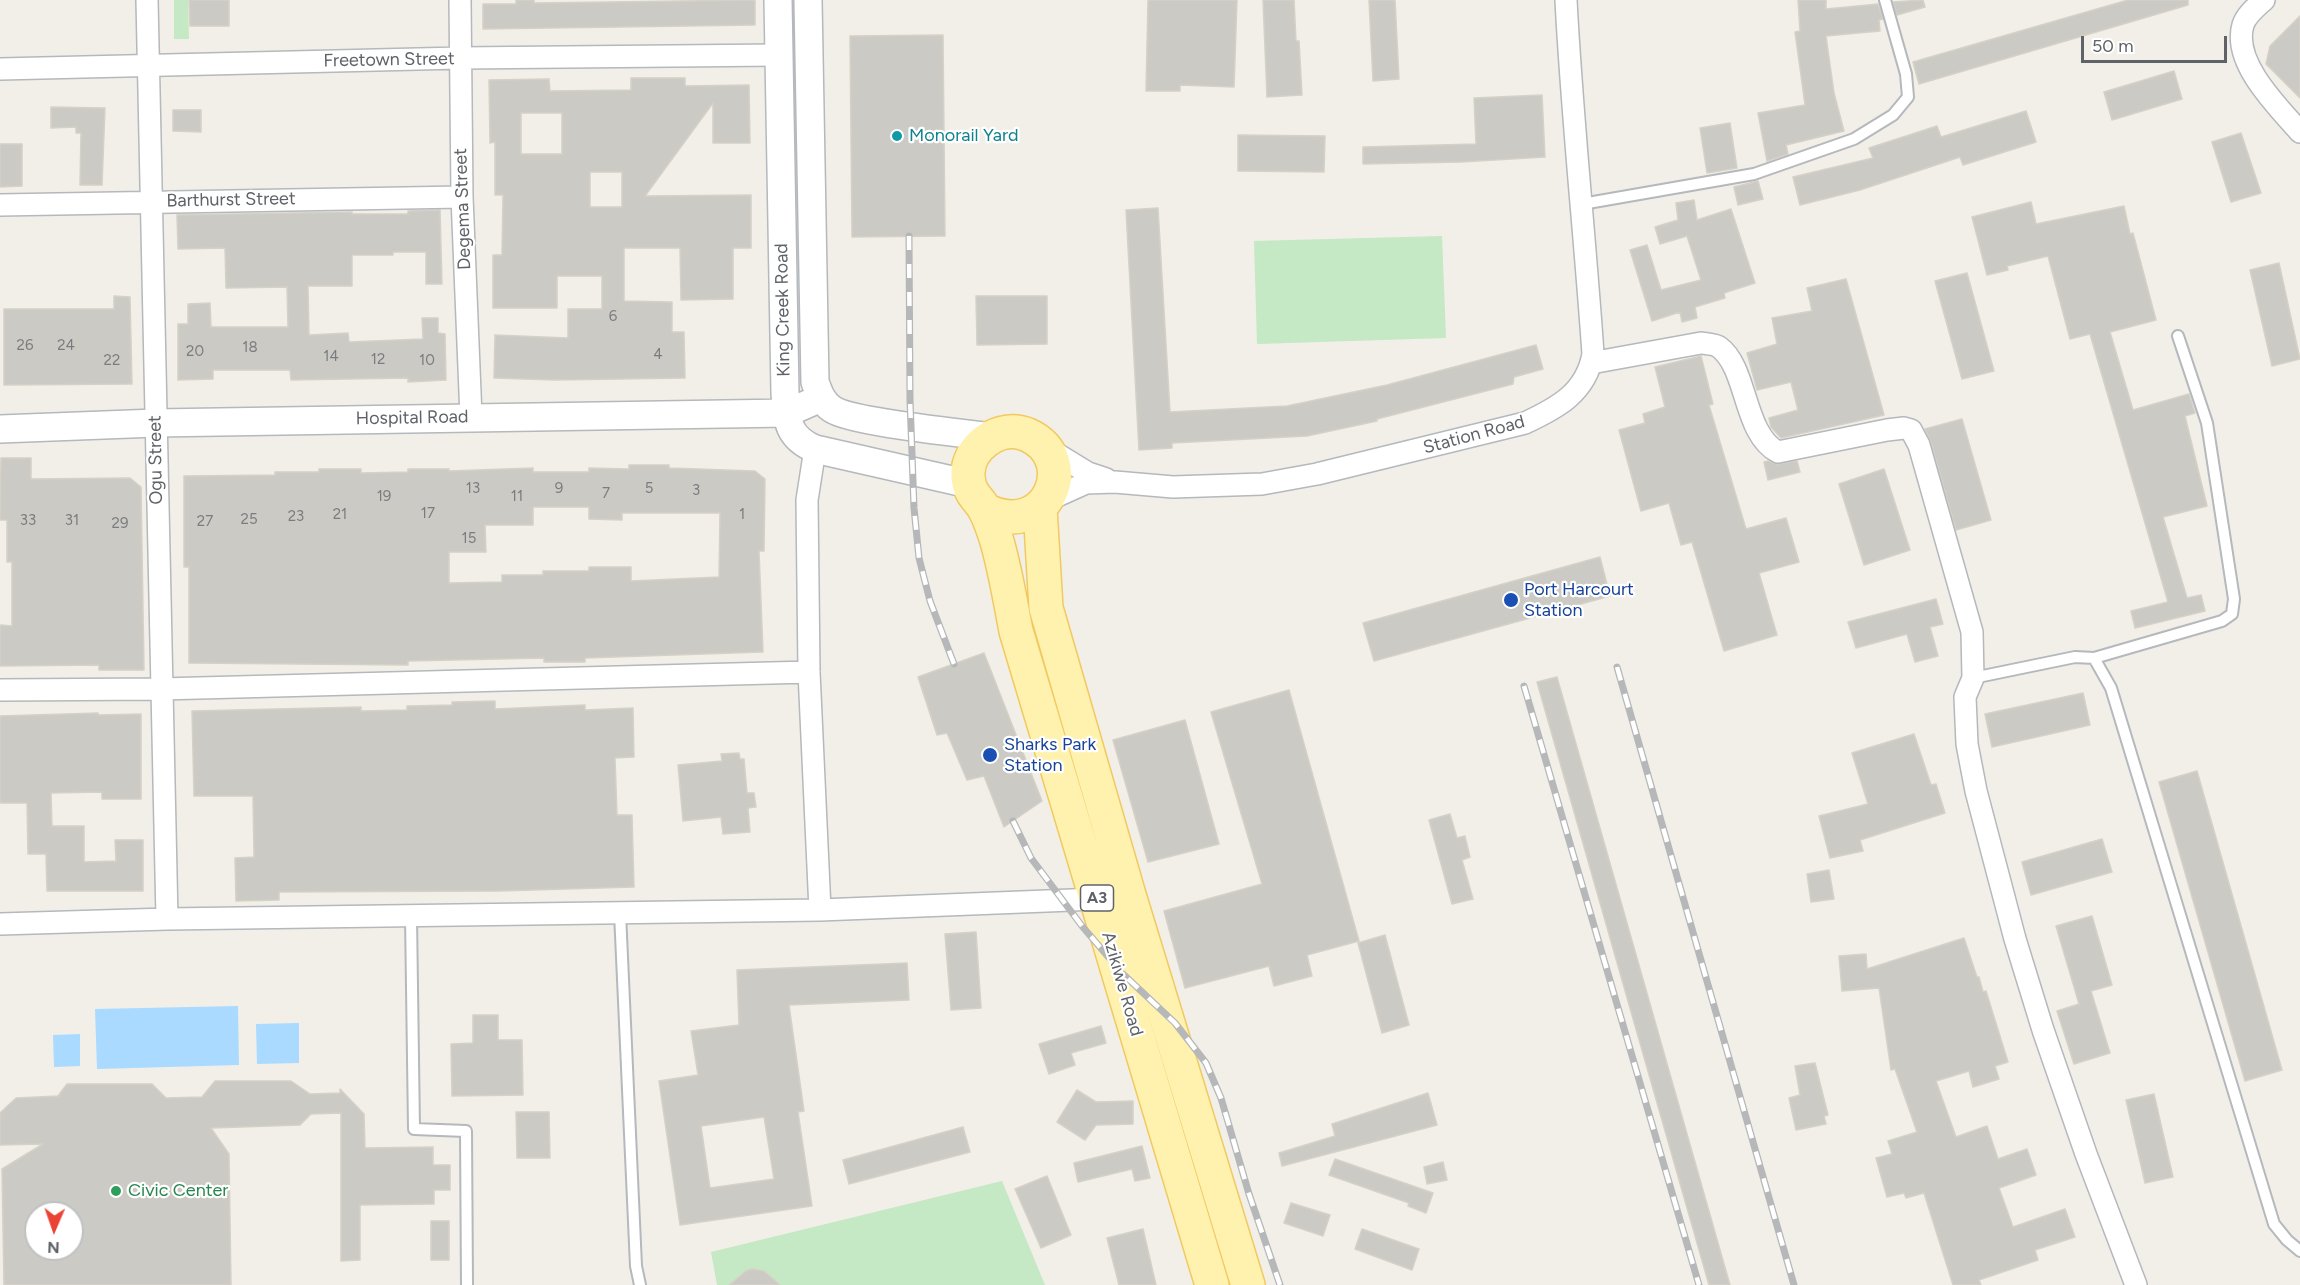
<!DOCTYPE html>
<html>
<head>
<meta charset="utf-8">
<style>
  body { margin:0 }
  #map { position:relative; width:2300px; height:1285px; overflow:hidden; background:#f1efe8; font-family:Figtree,sans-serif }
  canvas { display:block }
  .north { position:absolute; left:24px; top:1201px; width:60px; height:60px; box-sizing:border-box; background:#fff; border:2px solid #bfc1c3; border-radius:50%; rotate:182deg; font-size:16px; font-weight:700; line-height:24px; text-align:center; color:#5f6368 }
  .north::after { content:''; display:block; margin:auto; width:21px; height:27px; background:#ea4335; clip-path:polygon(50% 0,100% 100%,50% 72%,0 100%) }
  .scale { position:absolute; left:2081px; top:36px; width:146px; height:27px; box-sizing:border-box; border:3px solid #5f6368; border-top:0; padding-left:8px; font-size:18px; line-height:21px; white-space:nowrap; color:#5f6368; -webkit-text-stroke:4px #fff; paint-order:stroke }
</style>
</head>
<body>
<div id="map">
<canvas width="2300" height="1285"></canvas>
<div class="north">N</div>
<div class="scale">50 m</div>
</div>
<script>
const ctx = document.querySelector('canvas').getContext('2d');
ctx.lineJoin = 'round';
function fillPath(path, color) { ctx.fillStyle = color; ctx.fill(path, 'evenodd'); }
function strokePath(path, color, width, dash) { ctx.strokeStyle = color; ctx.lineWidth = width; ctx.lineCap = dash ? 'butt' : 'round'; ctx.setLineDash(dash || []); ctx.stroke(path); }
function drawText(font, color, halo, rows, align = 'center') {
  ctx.font = font + ' Figtree,sans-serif'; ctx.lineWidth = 4.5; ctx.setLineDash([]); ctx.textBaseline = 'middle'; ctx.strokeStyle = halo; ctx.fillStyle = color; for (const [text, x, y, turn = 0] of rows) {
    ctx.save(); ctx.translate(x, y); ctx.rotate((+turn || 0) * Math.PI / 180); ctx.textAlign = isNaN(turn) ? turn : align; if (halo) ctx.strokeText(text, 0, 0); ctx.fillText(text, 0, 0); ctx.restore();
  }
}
fillPath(new Path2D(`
  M174,0h14l1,39h-15z
  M1442,236l4,102 -189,6 -3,-103z
  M1002,1181l43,104h-328l-6,-33z`), '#c5e8c5');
fillPath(new Path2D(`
  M238,1006l1,59 -142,4 -2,-60z
  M299,1023v40l-42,1 -1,-40z
  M80,1034v32l-26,1 -1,-32z`), '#aadaff');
const building = new Path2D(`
  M189,0h40v26h-39z
  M516,0h18v3l221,-3v25l-272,4v-25h33z
  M1148,0h89l-3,87 -54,-2v6h-34z
  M1263,0h31l2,41h3l3,54 -35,2z
  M1369,0h26l4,79 -26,2z
  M1798,0h28v9l52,-5 5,15 -4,1 1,11 -54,5 8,57 10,38 -58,14 2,9 -21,7 -9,-48 47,-8 -10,-73 5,-1z
  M1923,0l2,7 -28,8 -4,-13z
  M2128,0h60v5l-269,79 -6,-22z
  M2300,16v82l-34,-34 4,-18z
  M943,35l2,201 -93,1 -2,-201z
  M2174,71l8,28 -70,21 -8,-28z
  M631,78h54v8l64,-1 1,58h-37v-40l-68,93 106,-1v53h-18v51l-52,1 -1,-52h-56v53l48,1v30h12l1,46 -130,2 -61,-2 1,-43 73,3v-29h34v-33h-45v32h-64v-53h9l1,-60h-8v-53l-5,1 -1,-63 60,-1 1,12 81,-1zM521,113h41v41h-41zM590,172h32v35h-32z
  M1542,95l3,62 -84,5 -98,2v-17l113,-3 -2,-46z
  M51,107l54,1 -3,77h-22l1,-52h-5v-6l-25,1z
  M173,110h28v22l-28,-1z
  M2026,111l10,31 -73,23 -3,-8 -100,33 -60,15 -7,-28 80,-19 -4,-10 68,-22 4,11z
  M1730,123l7,45 -30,5 -7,-45z
  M2241,133l20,60 -30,9 -19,-60z
  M1238,135l87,1 -1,36 -86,-1z
  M0,144h22v42l-22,1z
  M1758,181l5,18 -25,6 -4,-18z
  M1694,200l3,20 34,-11 24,74 -31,10 1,5 -30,9 2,11 -15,4 -2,-10 -28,9 -22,-71 17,-5 14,45 40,-10 -14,-44 -27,8 -5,-17 23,-7 -2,-17z
  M2031,202l5,22 88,-18 6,28 3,-1 23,87 -46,12 23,78 56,-16 6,19 -10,3 22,90 -44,11 24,81 14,-3 4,16 -70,17 -4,-17 37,-9 -78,-268 -20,5 -22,-83 -41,10 1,4 -21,5 -15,-58z
  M1158,208l12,204 117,-6 100,-21 149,-40 7,24 -29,8 -1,7 -136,35v2l-70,15 -135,7v5l-33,2 -13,-240z
  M440,210l2,74h-16v-32h-33v3h-41v31h-44l1,49 39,-2 1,9 74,-3 -1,-21h16v15l7,1 1,46 -38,2v-4l-117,2 -1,-10h-77v9l-35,1v-56h10v-20l22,-1 1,24h77l-1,-40 -61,1 -1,-40 -47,1 -1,-34 175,-3v2h56v-3z
  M2279,263l21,96 -28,7 -22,-96z
  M1967,273l27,98 -32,8 -27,-98z
  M1846,279l38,136 -103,23 -10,-11 -2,-9 29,-8 -7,-28 -34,8 -10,-37 30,-9 -5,-26 40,-7 -5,-23z
  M114,296l16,1 2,87 -128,1v-76h110z
  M976,296h71v48l-70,1z
  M1701,356l12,48 -4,1 37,124 40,-11 13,44 -40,11 18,62 -53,16 -32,-109 -11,3 -12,-42 -28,8 -22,-81 26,-7 -2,-9 22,-7 -10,-40z
  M1962,419l29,101 -35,10 -25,-88 -6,-13z
  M1,458h30v21l99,-1 11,9 3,183h-45v-5l-99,1v-41l12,1v-64h-5v-42h-7z
  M1768,461l8,3 21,-3 3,11 -32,8 -4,-18z
  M629,465h40v3l86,3 10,8 -1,72h-5l4,101 -178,6v4h-41v-4l-136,3v4l-219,-2v-96h-5v-91l91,-1v-3h44v-3h42v4l47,-1v-3h41v2l84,-3v4h56v-4l40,1zM533,507h56v12l33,1v-7h98l-1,64 -88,4v-14h-42v4h-46v4h-41v7l-53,1v-31h37l-1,-27h48z
  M1884,469l26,81 -46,15 -25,-81z
  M1600,557l10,39 -236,65 -11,-38z
  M1936,599l7,25 -13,3 8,29 -23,6 -8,-28 -51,14 -8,-26z
  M984,653l58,148 -38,26 -20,-51 -17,4 -20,-47 -10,2 -19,-58z
  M1557,677l173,608h-21l-172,-603z
  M1289,690l70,251 -52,14 5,21 -38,10 -5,-20 -84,22 -21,-77 98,-27 -51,-172z
  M2083,693l7,32 -98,22 -7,-33z
  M495,701v8l90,-4v5l48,-2 1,49 -19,1 2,57h15l2,72 -135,4 -220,1v8l-43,1 -1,-43 19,-1 -1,-61h-59l-2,-85 169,-4v4l46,-1v-4l45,-1v-3z
  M98,713v2l43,-1v85h-39v-7l-51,1 1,33h32v36l32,-1 -1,-21h28v51h-96l-1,-37h-18l-1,-51h-27v-87z
  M1185,720l34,124 -71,18 -35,-122z
  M1914,734l17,51 5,-1 9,29 -85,27 3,11 -33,7 -11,-42 49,-12 -16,-51z
  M739,753l1,6h4l3,34h7l2,14 -8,1 2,24 -27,2 -2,-17 -38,4 -5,-56 44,-4 -1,-7z
  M2197,771l85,299 -37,11 -86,-299z
  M1450,814l7,24 8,-2 5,21 -8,3 11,39 -21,5 -23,-84z
  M2102,839l10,33 -81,23 -9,-33z
  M1829,870l5,29 -23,3 -4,-28z
  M2092,916l20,69 -21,6 19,62 -36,11 -17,-53 22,-7 -23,-78z
  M976,932l5,76 -30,2 -6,-76z
  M1385,935l24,90 -27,8 -24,-90z
  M1964,938l13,39h2l4,15 3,-1 22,71 -13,4 4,13 -26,8 -4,-16 -33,10 20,56 31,-11 11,33 29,-10 9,26 -37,13 14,39 52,-18 10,28 -40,13 3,10 -59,20 2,5h-28l-29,-92 -18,5 -2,-5 -17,4 -11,-39 16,-4 -4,-13 29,-9 -22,-63 -4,1 -12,-82 -37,3 -3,-35 27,-2 1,15z
  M907,963l2,37 -120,5 15,106 -6,1 14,94 -132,19 -21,-144 39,-6 -7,-44 48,-6 -2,-55zM764,1117l10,62 -64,9 -9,-62z
  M473,1015h25v25h24l1,55 -71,1 -1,-52 22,-1z
  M1101,1026l5,17 -35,10 4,12 -26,9 -10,-30z
  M1815,1063l13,52 -4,1 2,8 -30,6 -7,-32 11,-3 -5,-29z
  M215,1081h76l19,13 30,-1v-4l24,25 1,34 68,-1v18h17v25h-16v14l-74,1v55l-19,1v-148l-30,1 -11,11 -89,3 18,26 2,131h-227l-2,-116 41,-25 -43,1v-32l16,-15 42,-2 9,-12h85l14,14 36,-1zM36,1213h36v36h-36z
  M1077,1090l19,12 37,-1v23l-37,1 -11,15 -28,-18z
  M1428,1093l9,32 -155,41 -3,-13 56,-17 -3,-12z
  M2154,1094l19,83 -28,6 -19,-83z
  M516,1112h33l1,46h-33z
  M963,1127l7,25 -121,32 -6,-24z
  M1142,1146l8,32 -15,3 -3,-12 -54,13 -4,-19z
  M1335,1159l98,34 -7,20 -18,-7 1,-3 -80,-28z
  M1443,1162l4,18 -20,4 -3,-17z
  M1047,1176l24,59 -30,13 -26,-59z
  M1291,1203l39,12 -7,21 -39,-13z
  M431,1221h18v39h-18z
  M1143,1229l13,56h-37l-12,-47z
  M1362,1229l57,20 -7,21 -57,-21z
  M752,1269l12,2 16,14h-51l17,-14z`);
fillPath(building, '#cccac5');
strokePath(building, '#d6d1c6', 1.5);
const service = new Path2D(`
  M1582,204l172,-30 100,-35 39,-24 15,-18 -2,-23 -21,-74
  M2094,658l17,30 163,536 13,16 13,11
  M1973,678l102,-21 19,1 128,-37 10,-7 2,-15 -27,-176 -29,-87
  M620,913l16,353 4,19
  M411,916l3,213 52,2 1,154`);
const minor = new Path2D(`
  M147,0l20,919
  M460,0l2,197 9,220
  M2264,0c-8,7 -18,15 -21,25 -11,37 34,81 57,107
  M0,69l460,-11 319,-3
  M0,205l462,-8
  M1591,363l110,-20c6,1 14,1 18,4 29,21 24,87 59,105l109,-22 17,-2 7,2 8,15 53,187 1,46 -8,19 2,47 9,47 39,148 28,91 43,124 50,131
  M1047,448l41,25 18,6
  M815,449l-8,51 2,172 11,238
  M1046,501l40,-18 29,-1 58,5 89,-3 55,-10 208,-51c32,-15 61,-30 68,-69 -8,-118 -21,-236 -27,-354
  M0,690l161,-1 648,-17
  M0,924l167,-5 653,-9 277,-11`);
const tertiary = new Path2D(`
  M778,0l7,393c2,27 2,44 30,56l154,35
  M808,0l7,382c4,11 7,20 17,27 18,13 131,24 160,28
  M0,429l156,-6 631,-10 34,-15`);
const primary = new Path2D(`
  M1040,508l6,100 83,287 119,390
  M985,510c63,31 96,-51 43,-75 -28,-12 -62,12 -60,42 2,20 11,20 18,35 4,8 7,17 10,26 9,30 14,62 20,93l196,654`);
strokePath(service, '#b5b8bc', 14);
strokePath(minor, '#b5b8bc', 24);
strokePath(tertiary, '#b5b8bc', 30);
strokePath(primary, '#f2c960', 36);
strokePath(service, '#fff', 10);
strokePath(minor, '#fff', 21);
strokePath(tertiary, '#fff', 27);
strokePath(primary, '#fff2af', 33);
const rail = new Path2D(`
  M909,236l1,164 4,108 5,50 11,43 24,63
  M1617,667l177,618
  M1524,686l175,599
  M1013,821l18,37 51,68 40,47 53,50 31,40 15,35 28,96 31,91`);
strokePath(rail, '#b6b7b8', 7);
strokePath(rail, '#fff', 4.5, [14]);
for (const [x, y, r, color] of [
  [897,136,6,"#0f9aa8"],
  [1511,600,8,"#1a4fb4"],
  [990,755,8,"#1a4fb4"],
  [116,1191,6,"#2e9e5b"]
]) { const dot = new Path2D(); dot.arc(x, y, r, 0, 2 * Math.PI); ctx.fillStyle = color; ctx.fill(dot); strokePath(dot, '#fff', 2); }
drawText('15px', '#7a7d7f', null, [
  ["6",613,317],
  ["26",25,346],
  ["24",66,346],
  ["18",250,348],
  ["20",195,352],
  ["4",658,355],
  ["14",331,357],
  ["12",378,360],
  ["22",112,361],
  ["10",427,361],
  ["13",473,489],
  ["9",559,489],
  ["5",649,489],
  ["3",696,491],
  ["7",606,494],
  ["19",384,497],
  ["11",517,497],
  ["17",428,514],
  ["21",340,515],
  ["1",742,515],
  ["23",296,517],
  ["25",249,520],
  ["33",28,521],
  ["31",72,521],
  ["27",205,522],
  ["29",120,524],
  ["15",469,539]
]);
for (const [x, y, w] of [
  [1097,898,33]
]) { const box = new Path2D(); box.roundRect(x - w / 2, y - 13, w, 26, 4.5); ctx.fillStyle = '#fff'; ctx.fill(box); strokePath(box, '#5f6368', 1.5); }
drawText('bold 16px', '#5f6368', null, [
  ["A3",1097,898]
]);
drawText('18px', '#5f6368', '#fff', [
  ["Freetown Street",389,60,-1],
  ["Barthurst Street",231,200,-1],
  ["Degema Street",463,209,-92],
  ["King Creek Road",783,310,-91],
  ["Hospital Road",412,418,-1],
  ["Station Road",1474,435,-15],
  ["Ogu Street",156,460,-91],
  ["Azikiwe Road",1122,984,74]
]);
drawText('18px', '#0d838f', '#fff', [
  ["Monorail Yard",909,136]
], 'left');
drawText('18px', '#164399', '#fff', [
  ["Port Harcourt",1524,590],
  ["Station",1524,611],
  ["Sharks Park",1004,745],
  ["Station",1004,766]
], 'left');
drawText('18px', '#27864d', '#fff', [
  ["Civic Center",128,1191]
], 'left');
</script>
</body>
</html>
